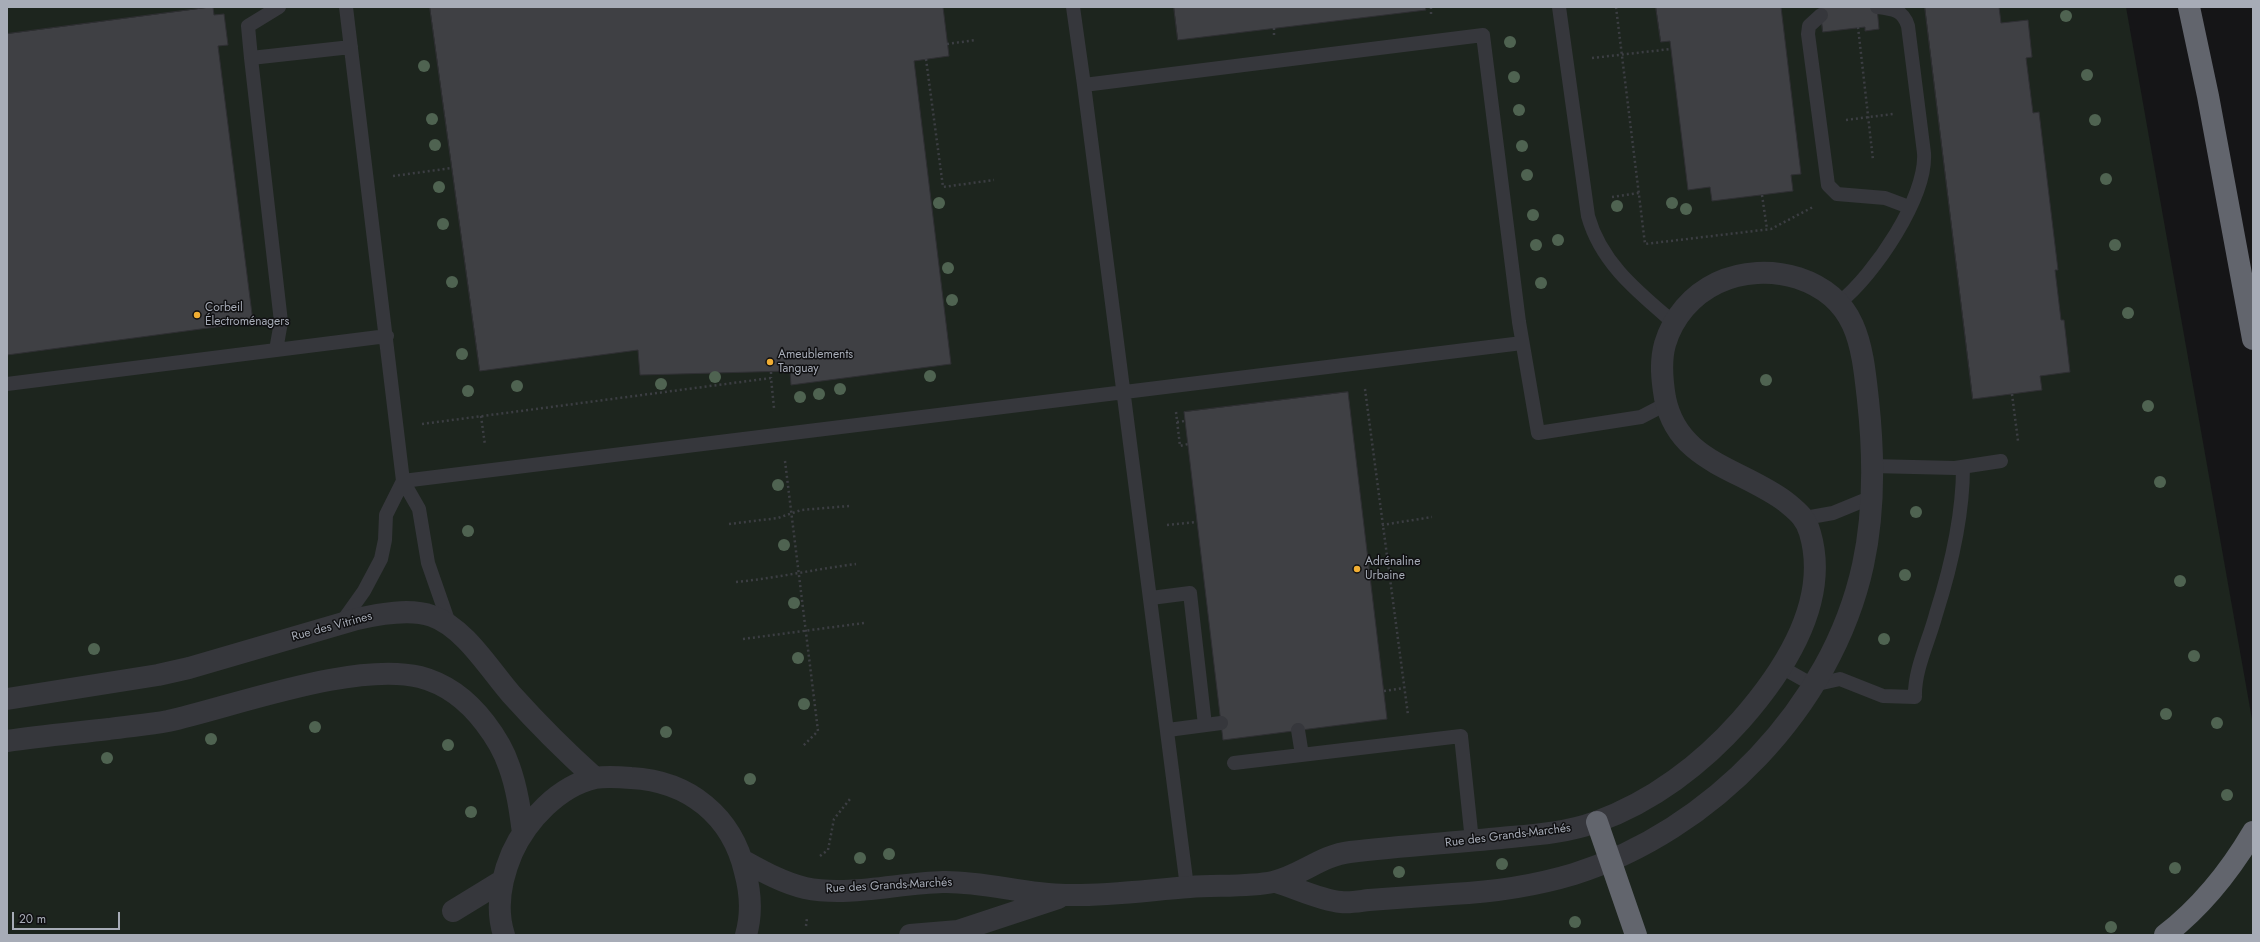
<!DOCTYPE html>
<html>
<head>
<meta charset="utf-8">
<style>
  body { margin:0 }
  #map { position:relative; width:2260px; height:942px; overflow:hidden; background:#151517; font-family:Jost,sans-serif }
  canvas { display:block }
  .frame { position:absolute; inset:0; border:8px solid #a7acb7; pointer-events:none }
  .scale { position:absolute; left:12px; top:912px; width:108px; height:18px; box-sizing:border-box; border:2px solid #a7acb7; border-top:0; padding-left:5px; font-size:12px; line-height:14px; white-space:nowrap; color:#a7acb7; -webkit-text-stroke:3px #101012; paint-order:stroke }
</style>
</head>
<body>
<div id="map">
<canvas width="2260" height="942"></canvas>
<div class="frame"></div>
<div class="scale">20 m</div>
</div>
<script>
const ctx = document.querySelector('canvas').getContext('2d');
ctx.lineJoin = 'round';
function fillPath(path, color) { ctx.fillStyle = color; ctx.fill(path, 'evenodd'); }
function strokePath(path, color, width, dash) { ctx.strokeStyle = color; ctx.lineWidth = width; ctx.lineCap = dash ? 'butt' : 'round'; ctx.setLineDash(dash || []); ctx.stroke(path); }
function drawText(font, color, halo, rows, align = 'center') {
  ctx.font = font + ' Jost,sans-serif'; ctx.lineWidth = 3; ctx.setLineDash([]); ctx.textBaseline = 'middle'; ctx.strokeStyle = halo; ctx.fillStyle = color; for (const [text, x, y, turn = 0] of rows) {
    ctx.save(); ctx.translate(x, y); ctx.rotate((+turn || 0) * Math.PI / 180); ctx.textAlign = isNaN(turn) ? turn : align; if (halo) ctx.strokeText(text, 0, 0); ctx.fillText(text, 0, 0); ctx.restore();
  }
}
fillPath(new Path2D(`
  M7,7h2119l127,718v210h-2246z`), '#1d251e');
const building = new Path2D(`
  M213,7l1,8 10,-1 4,31 -10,1 35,276 -246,33v-321z
  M430,7h513l6,49 -35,5 37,303 -160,21 -1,-14 -150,4 -2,-25 -158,21z
  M1174,7h251l1,3 -248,30z
  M1656,7h125l20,167 -10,1 2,16 -81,10 -2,-14 -22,3 -18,-149 -9,1z
  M1820,7h57l2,22 -14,2v-4l-42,5z
  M1925,7h74l2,16 27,-3 4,37 -6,1 7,55 6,-1 19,158h-3l6,50h3l6,52 -30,4 2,14 -69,9z
  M1348,392l39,327 -164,21 -39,-328z`);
fillPath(building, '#3f4044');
strokePath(building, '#2f2f33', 1);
strokePath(new Path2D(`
  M1431,7v7
  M1616,7l29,237 126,-15 42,-22
  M1858,27l15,133
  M1274,28v8
  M947,44l29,-4
  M1592,58l79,-9
  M926,59l17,128 51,-7
  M1846,120l47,-6
  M393,176l59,-8
  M1762,195l5,34
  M1612,197l27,-4
  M771,372v6
  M1365,389l43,326
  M2012,394l6,47
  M1176,412l4,34 8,-2
  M481,416l4,29
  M1177,422l8,-1
  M422,424l349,-46 3,30
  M785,461l33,270 -16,16
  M729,524l49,-6 23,-8 48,-4
  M1167,525l30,-3
  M1382,525l50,-8
  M1369,563l18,-2
  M736,582c41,-4 80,-13 120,-18
  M743,639l121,-16
  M1384,691l20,-3
  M820,856l8,-6 6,-31 16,-20
  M806,926l1,-8`), '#3c3e43', 2.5, [2, 3]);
strokePath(new Path2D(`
  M346,7l57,474 16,28 9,54 22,63
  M1073,7l11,78
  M1559,7l29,209c13,47 50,76 85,106
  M1821,15l-12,11 -1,8 20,151 9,9 48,4 24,9
  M251,58l-3,-32 31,-19
  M1840,302c34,-27 87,-105 84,-149l-16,-127c-5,-16 -15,-17 -31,-19
  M276,350l5,-28 -30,-264 100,-11
  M7,384l380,-48
  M1872,466l83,2 46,-7
  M403,481l1119,-138
  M1805,518l28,-5 39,-16
  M1151,598l39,-5 15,132
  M342,622l22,-31 17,-32 4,-19 1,-25 17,-34
  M1781,667l32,18 27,-6 43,17 32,1c-1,-27 14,-56 21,-83 15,-47 27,-97 27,-147
  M1168,730l53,-7
  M1298,730l4,25
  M1234,763l227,-27 11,105
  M1187,887l-103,-802 399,-50 36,287 19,111 103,-16 25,-13`), '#36373c', 14);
strokePath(new Path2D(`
  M7,699l151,-24 31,-7 168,-49c22,-5 53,-11 75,-3 32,11 58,54 79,78 27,30 55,58 84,84
  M7,741c34,-5 68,-8 102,-12 19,-3 39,-4 59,-8 67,-15 187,-60 252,-44 27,7 49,25 65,46 10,13 19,28 24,43 8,22 11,44 14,67
  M742,860c20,11 41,23 63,28 43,9 94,-5 138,-6 41,-1 82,13 123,13 41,1 83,-5 124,-8 25,-2 60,0 83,-5 27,-6 49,-27 77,-30 50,-6 101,-9 151,-14 32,-3 65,-5 95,-16 56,-20 106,-58 145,-102 43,-49 89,-119 69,-187 -4,-15 -12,-21 -24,-31 -45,-34 -108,-39 -121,-104 -3,-18 -5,-36 0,-54 8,-27 27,-49 52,-61 25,-12 55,-13 81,-5 60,20 64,67 70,122 6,55 7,110 -5,165 -31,142 -152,266 -289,309 -40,12 -81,18 -122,20 -28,2 -55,4 -83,6 -9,1 -18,3 -28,2 -21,-2 -45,-14 -65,-20
  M453,911l49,-30
  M504,935c-9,-28 -3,-56 8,-82 15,-33 47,-67 83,-75 12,-2 24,-1 36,0 58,3 101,38 114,94 6,22 7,42 1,63
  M910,935l48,-4 100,-33`), '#36373c', 22);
strokePath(new Path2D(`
  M2189,7l19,89 45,243
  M1597,822l39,113
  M2165,935c36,-28 65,-64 88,-103`), '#62656d', 22);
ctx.fillStyle = '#4f6351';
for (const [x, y] of [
  [2066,16],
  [1510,42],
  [424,66],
  [2087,75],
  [1514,77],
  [1519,110],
  [432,119],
  [2095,120],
  [435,145],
  [1522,146],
  [1527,175],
  [2106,179],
  [439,187],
  [939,203],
  [1672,203],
  [1617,206],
  [1686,209],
  [1533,215],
  [443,224],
  [1558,240],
  [1536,245],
  [2115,245],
  [948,268],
  [452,282],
  [1541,283],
  [952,300],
  [2128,313],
  [462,354],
  [930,376],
  [715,377],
  [1766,380],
  [661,384],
  [517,386],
  [840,389],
  [468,391],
  [819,394],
  [800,397],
  [2148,406],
  [2160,482],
  [778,485],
  [1916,512],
  [468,531],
  [784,545],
  [1905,575],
  [2180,581],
  [794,603],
  [1884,639],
  [94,649],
  [2194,656],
  [798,658],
  [804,704],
  [2166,714],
  [2217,723],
  [315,727],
  [666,732],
  [211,739],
  [448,745],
  [107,758],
  [750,779],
  [2227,795],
  [471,812],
  [889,854],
  [860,858],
  [1502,864],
  [2175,868],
  [1399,872],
  [1575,922],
  [2111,927]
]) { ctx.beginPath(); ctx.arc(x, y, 6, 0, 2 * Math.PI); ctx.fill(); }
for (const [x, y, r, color] of [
  [197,315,4,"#f1ae33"],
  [770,362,4,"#f1ae33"],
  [1357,569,4,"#f1ae33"]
]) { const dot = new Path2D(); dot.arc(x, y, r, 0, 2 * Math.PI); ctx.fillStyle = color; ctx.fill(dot); strokePath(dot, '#101012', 1.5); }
drawText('12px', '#a7acb7', '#101012', [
  ["Corbeil",205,308],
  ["Électroménagers",205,322],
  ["Ameublements",778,355],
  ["Tanguay",778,369],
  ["Adrénaline",1365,562],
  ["Urbaine",1365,576]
], 'left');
drawText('12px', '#a7acb7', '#101012', [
  ["Rue des Vitrines",332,627,-15],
  ["Rue des Grands-Marchés",1508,836,-7],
  ["Rue des Grands-Marchés",889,886,-3]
]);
</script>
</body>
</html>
